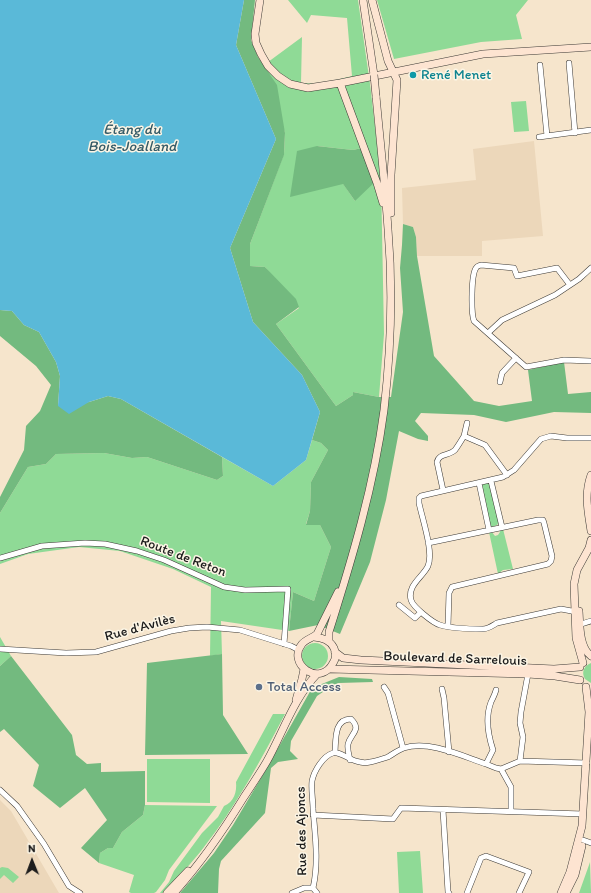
<!DOCTYPE html>
<html>
<head>
<meta charset="utf-8">
<style>
  body { margin:0 }
  #map { position:relative; width:591px; height:893px; overflow:hidden; background:#f6e5cc; font-family:Itim,sans-serif }
  canvas { display:block }
  .north { position:absolute; left:12px; top:841px; width:40px; height:40px; -webkit-text-stroke:3px #fcf5e5; paint-order:stroke; rotate:359deg; font-size:11px; font-weight:700; line-height:16px; text-align:center; color:#1c1c1c }
  .north::after { content:''; display:block; margin:auto; width:14px; height:18px; background:#1c1c1c; clip-path:polygon(50% 0,100% 100%,50% 72%,0 100%) }
</style>
</head>
<body>
<div id="map">
<canvas width="591" height="893"></canvas>
<div class="north">N</div>
</div>
<script>
const ctx = document.querySelector('canvas').getContext('2d');
ctx.lineJoin = 'round';
function fillPath(path, color) { ctx.fillStyle = color; ctx.fill(path, 'evenodd'); }
function strokePath(path, color, width, dash) { ctx.strokeStyle = color; ctx.lineWidth = width; ctx.lineCap = dash ? 'butt' : 'round'; ctx.setLineDash(dash || []); ctx.stroke(path); }
function drawText(font, color, halo, rows, align = 'center') {
  ctx.font = font + ' Itim,sans-serif'; ctx.lineWidth = 3; ctx.setLineDash([]); ctx.textBaseline = 'middle'; ctx.strokeStyle = halo; ctx.fillStyle = color; for (const [text, x, y, turn = 0] of rows) {
    ctx.save(); ctx.translate(x, y); ctx.rotate((+turn || 0) * Math.PI / 180); ctx.textAlign = isNaN(turn) ? turn : align; if (halo) ctx.strokeText(text, 0, 0); ctx.fillText(text, 0, 0); ctx.restore();
  }
}
fillPath(new Path2D(`
  M534,141l9,95 -61,5v15h-65l-1,-19 -3,-10 -10,-3 -1,-36 74,-8 -3,-31z
  M0,800l11,11 48,82h-59z`), '#ecd7ba');
fillPath(new Path2D(`
  M288,0h70l12,84 11,94 3,156 -5,63 -26,-5v3l-17,11 -60,-82 23,-16 -34,-41 -15,-1v-22l34,-90 1,-21 -21,-68 38,-28 -1,46 19,1 32,-8 -5,-58 -36,-3 -4,8zM317,146l36,4 13,-3 -11,54z
  M377,0h151l-12,15 6,24 -41,3 -87,17z
  M526,101l3,30 -15,1 -3,-30z
  M312,440l9,3 7,7 -17,32 -1,29 -4,13 14,1 11,22 -17,54 -21,-9 -4,39 -68,-10 1,33 -12,2 1,-69 -38,-18 -53,-18 -41,-4 -51,7 -28,10v-51l28,-46 18,-3 10,-10 48,-1 28,5 15,-1 70,23 6,-4 -1,-19 51,29 33,-26z
  M488,483l2,2 9,37 -2,3 -5,2 -2,-2 -9,-39 1,-2z
  M499,529h4l10,40 -10,1 -5,4 -9,-42 2,-1 4,5 3,-1 2,-3z
  M0,637l11,19 -11,10z
  M302 656a13 13 0 1 1 26 0a13 13 0 1 1-26 0Z
  M591,663v20l-6,-4c-4,-7 -1,-13 6,-16z
  M273,714h12c-24,46 -49,92 -81,133 -12,16 -27,31 -41,46h-3l9,-11 5,-11 28,-38 16,-16 6,-11c10,-4 13,-14 12,-24z
  M147,759h63v44l-63,-1z
  M145,805l72,1 -48,64 -4,10 -9,12 -2,1h-23l-2,-1 5,-17 -35,-12 1,-10 8,-5h5l9,-16 21,-17z
  M420,851l3,42h-24l-2,-41z
  M590,862l1,31h-12l10,-28z
  M2,867l6,1 11,9 -6,6 -9,-8 -4,4v-11z`), '#8fda96');
fillPath(new Path2D(`
  M244,0h11l-4,40 7,17 19,28 8,48 -1,22 -34,89v22l15,1 31,32 3,8 -23,17 60,82 17,-11v-3l26,5h12l12,-85 -3,-44 2,-23 1,-21 10,3 3,10 1,19 17,100 40,45 25,5 33,-5 -4,-31 36,-8 4,32 23,-2v21l-37,-1 -48,10 -32,-7 -53,-2 -6,8 13,15v5l-10,-2 -19,-8 -13,69 -16,62 -30,72 -22,-9 -29,6 4,-39 21,9 17,-54 -11,-22h-14l4,-14 1,-29 17,-32 -7,-7 -9,-3 8,-28 -18,-37 -49,-53 -23,-74 46,-109 -40,-94z
  M317,146l36,4 13,-3 13,31 -24,23 -12,-17 -53,13 7,-46z
  M0,310l12,1 12,14 15,7 17,30 4,14 -2,30 31,-4 19,-6 13,3 101,58 1,19 -6,4 -70,-23 -15,1 -28,-5 -48,1 -10,10 -18,3 -28,46v-16l24,-47 2,-24 14,-15 11,-26 -15,-19 -36,-30z
  M222,654l1,61 25,39 -103,1 2,-92z
  M11,656l61,79 4,20 11,9 14,-1v9l44,-1v34l-2,10 -21,17 -9,16h-5l-8,5 -1,10 -18,-15 26,-28 -22,-32 -25,20 -27,-22 6,-21 -35,-36 -4,3v-66z
  M339,677l33,2 1,3 -34,1 -6,2 -16,11 -26,45 -1,10 8,8 -20,3 -7,6 -6,45 -44,48 -2,8 -1,24h-38l34,-40 19,-28 31,-52 48,-85z`), '#73ba7f');
fillPath(new Path2D(`
  M0,0h244l-8,45 40,94 -46,109 23,74 49,53 18,37 -14,48 -33,26 -152,-87 -13,-3 -19,6 -20,12 -11,-8 2,-30 -4,-14 -17,-30 -15,-7 -12,-14 -12,-1z`), '#5ab9d8');
const street = new Path2D(`
  M569,63l6,70
  M540,65l7,71
  M539,137l52,-7
  M570,285l-13,-17 -40,8 -3,-8 -33,-3c-3,1 -4,1 -5,3 -5,7 -5,45 -2,53l52,46 38,-7 27,1
  M488,333l14,-13 53,-25 24,-16 12,-11
  M500,382l2,-9 14,-15
  M464,436l3,-13
  M491,481l11,46
  M479,483l10,47
  M443,490l-6,-28c2,-9 12,-6 18,-12 3,-4 6,-9 9,-14l21,9 22,30
  M428,543l110,-23h5l1,3 8,33 -1,5 -3,3 -96,23 -3,6 -1,33
  M0,558l42,-12 43,-3 20,1 32,7 27,9 60,27 21,3 43,-1 -4,55
  M399,605l16,13 6,-6
  M577,612l-16,-3 -64,14c-5,3 -9,6 -14,6 -11,0 -33,-1 -43,-4 -7,-2 -27,-18 -29,-25 -4,-15 12,-23 17,-34 6,-14 -6,-48 -9,-63v-5l2,-2 82,-19 11,-7 27,-31 10,-3 16,2h24
  M578,625l13,-4
  M0,649l66,4 30,-1 75,-21 18,-3 18,-1 33,3 51,16 8,4
  M384,687l4,6 15,55
  M442,689l2,9 5,54
  M335,752c1,-13 -1,-33 16,-33 11,11 0,14 -3,25 -1,5 1,11 2,16
  M520,761l3,-24 -3,-14 1,-11 7,-38
  M486,764l7,-14c-5,-15 -8,-32 -2,-48 2,-4 4,-8 5,-12
  M501,769l10,18v25
  M0,790l17,16 27,38 25,42 11,7
  M443,810l5,82 1,1
  M313,815l80,4 8,-11 182,6
  M583,840l8,3
  M313,888c6,-26 2,-53 0,-79 0,-9 -2,-19 -1,-28 2,-10 11,-25 21,-28 8,-3 21,13 37,9 6,-1 12,-3 18,-5 5,-3 10,-7 16,-9 25,-8 58,8 82,16l10,4 5,1 19,-8 67,2
  M313,888l4,5
  M292,893l12,-5h9
  M467,893l14,-35 5,-2 43,16 -10,21`);
const secondary = new Path2D(`
  M260,0l-5,34 1,9 5,11 7,12 10,10 12,8 18,4 32,-5 143,-29 108,-7
  M363,0l11,75
  M372,0l16,61 9,19 -6,95v38
  M340,83l37,100 6,20
  M591,475c-7,20 -3,36 0,56
  M579,611c1,14 0,36 12,45
  M314,637c9,1 16,3 20,11 2,5 2,11 -1,15 -13,25 -47,1 -31,-19 4,-5 11,-6 15,-10l21,-42
  M329,641v-9c23,-73 45,-146 55,-222 7,-60 9,-122 4,-181 -3,-44 -8,-89 -12,-133
  M335,652l8,6 18,2 193,9 26,-2
  M583,663l-7,-25 -2,-54 3,-14 12,-22 2,-8
  M330,669l198,5 27,2 25,4
  M296,700l6,-21 2,-10
  M167,893l21,-22
  M174,893c27,-30 49,-62 70,-96 8,-12 16,-24 23,-36 16,-29 27,-63 50,-87
  M561,893l9,-21 12,-46 7,-114 -3,-25
  M566,893l9,-18 7,-29`);
strokePath(street, '#3d3a36', 6);
strokePath(secondary, '#3d3a36', 8);
strokePath(street, '#fff', 5);
strokePath(secondary, '#fde4d1', 7);
const secondaryBridge = new Path2D(`
  M374,75l2,21`);
strokePath(secondaryBridge, '#3d3a36', 8, []);
strokePath(secondaryBridge, '#fde4d1', 7);
for (const [x, y, r, color] of [
  [413,75,4,"#0f9aa8"],
  [259,687,4,"#5c6f8a"]
]) { const dot = new Path2D(); dot.arc(x, y, r, 0, 2 * Math.PI); ctx.fillStyle = color; ctx.fill(dot); strokePath(dot, '#fcf5e5', 1.5); }
drawText('14px', '#0d838f', '#fcf5e5', [
  ["René Menet",421,75]
], 'left');
drawText('14px', '#1c1c1c', '#fcf5e5', [
  ["Route de Reton",183,557,21],
  ["Rue d'Avilès",140,628,-15],
  ["Boulevard de Sarrelouis",455,659,2],
  ["Rue des Ajoncs",302,831,-91]
]);
drawText('14px', '#4e5e75', '#fcf5e5', [
  ["Total Access",267,687]
], 'left');
drawText('italic 15px', '#355b67', '#fcf5e5', [
  ["Étang du",132,130],
  ["Bois-Joalland",132,147]
]);
</script>
</body>
</html>
